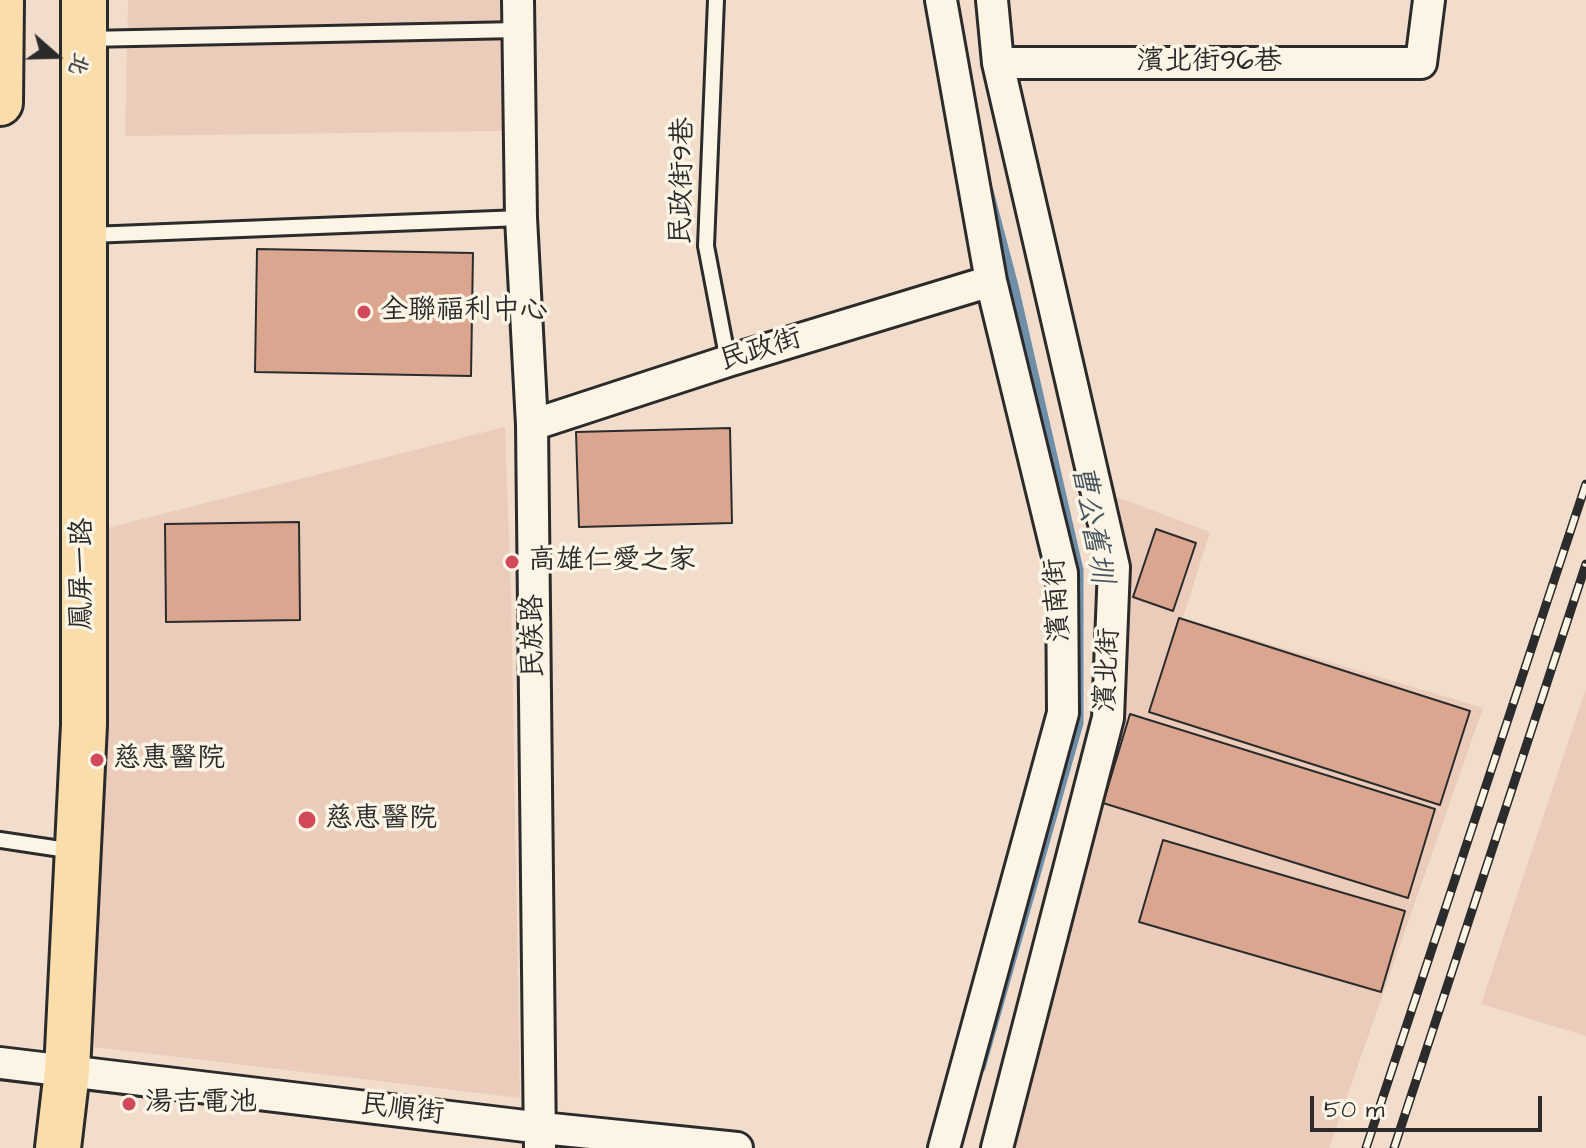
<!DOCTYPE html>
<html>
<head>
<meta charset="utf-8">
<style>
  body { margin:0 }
  #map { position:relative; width:1586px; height:1148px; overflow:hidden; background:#f2ddcc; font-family:"Architects Daughter","LXGW WenKai TC",sans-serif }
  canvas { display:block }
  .north { position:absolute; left:16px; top:16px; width:80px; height:80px; -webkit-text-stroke:6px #fcf5e5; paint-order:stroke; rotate:110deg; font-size:22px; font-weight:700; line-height:32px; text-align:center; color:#2b2b2b }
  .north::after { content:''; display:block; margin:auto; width:28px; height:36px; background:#2b2b2b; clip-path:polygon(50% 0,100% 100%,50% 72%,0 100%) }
  .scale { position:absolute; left:1310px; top:1096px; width:232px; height:36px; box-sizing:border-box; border:4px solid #2b2b2b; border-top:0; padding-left:10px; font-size:24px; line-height:28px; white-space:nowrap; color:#2b2b2b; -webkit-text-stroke:6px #fcf5e5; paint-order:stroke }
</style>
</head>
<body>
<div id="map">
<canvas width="1586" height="1148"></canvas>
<div class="north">北</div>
<div class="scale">50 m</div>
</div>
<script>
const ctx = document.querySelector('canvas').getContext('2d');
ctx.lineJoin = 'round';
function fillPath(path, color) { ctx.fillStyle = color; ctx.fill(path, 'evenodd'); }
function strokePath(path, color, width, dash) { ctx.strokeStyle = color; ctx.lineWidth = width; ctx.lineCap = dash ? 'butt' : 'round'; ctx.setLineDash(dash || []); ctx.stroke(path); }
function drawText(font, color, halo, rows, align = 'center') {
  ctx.font = font + ' "Architects Daughter","LXGW WenKai TC",sans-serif'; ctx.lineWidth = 7; ctx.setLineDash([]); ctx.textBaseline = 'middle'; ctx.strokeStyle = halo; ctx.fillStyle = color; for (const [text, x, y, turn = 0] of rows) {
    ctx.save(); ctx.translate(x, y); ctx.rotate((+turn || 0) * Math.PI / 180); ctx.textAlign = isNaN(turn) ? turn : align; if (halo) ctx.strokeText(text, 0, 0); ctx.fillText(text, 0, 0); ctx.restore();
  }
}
fillPath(new Path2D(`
  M128,0h374l1,131 -378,5z
  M505,427l6,165 9,506 -426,-51 9,-518z
  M1093,488l117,44 -27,86 300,90 -154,440h-331l122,-482z
  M1586,688v348l-105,-32z`), '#ebccba');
strokePath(new Path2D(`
  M981,1068l98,-345v-153l-65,-284 -25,-95`), '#6e8fa7', 9);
const building = new Path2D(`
  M257,249l216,4 -2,123 -216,-4z
  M730,428l2,95 -153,4 -3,-95z
  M299,522l1,98 -134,2 -1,-98z
  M1156,529l40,14 -23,68 -40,-14z
  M1179,618l291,93 -30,94 -291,-93z
  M1130,714l305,95 -27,89 -305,-95z
  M1163,840l242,71 -24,81 -242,-70z`);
fillPath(building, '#dba690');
strokePath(building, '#2b2b2b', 2);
const lane = new Path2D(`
  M716,0l-10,246 22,115
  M87,39l431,-9
  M90,235l431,-17
  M0,840l74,11`);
const street = new Path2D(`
  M518,0l3,218 11,207 8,723
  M941,0l50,281 71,292 1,140 -119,435
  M992,0l6,63 116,504 -6,151 -111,430
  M998,63h423l8,-63
  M532,425l196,-64 263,-80
  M0,1063l542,65 195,20`);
const primary = new Path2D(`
  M0,103l1,-103
  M58,1148l9,-77 17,-346v-725`);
strokePath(lane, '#2b2b2b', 20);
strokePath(street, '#2b2b2b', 36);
strokePath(primary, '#2b2b2b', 50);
strokePath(lane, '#fcf5e5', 14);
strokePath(street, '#fcf5e5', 30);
strokePath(primary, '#fbddab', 44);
const rail = new Path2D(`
  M1366,1148l220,-664
  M1394,1148l192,-584`);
strokePath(rail, '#2b2b2b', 9);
strokePath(rail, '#fcf5e5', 6, [18]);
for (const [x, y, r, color] of [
  [364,312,8,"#d1495b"],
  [512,562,8,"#d1495b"],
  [97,760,8,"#d1495b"],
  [307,820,10,"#d1495b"],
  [129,1104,8,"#d1495b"]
]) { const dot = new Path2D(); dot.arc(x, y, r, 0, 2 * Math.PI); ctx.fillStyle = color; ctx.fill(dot); strokePath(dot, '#fcf5e5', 3); }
drawText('28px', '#2b2b2b', '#fcf5e5', [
  ["濱北街96巷",1209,63],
  ["民政街9巷",684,181,-89],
  ["民政街",761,351,-17],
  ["鳳屏一路",84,574,-90],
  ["濱南街",1059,600,-94],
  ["民族路",535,636,-91],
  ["濱北街",1109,670,-87],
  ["民順街",402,1111,7]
]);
drawText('28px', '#2b2b2b', '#fcf5e5', [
  ["全聯福利中心",380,312],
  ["高雄仁愛之家",528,562],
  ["慈惠醫院",113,760],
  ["慈恵醫院",325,820],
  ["湯吉電池",145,1104]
], 'left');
drawText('italic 30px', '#47555f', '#fcf5e5', [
  ["曹公舊圳",1090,524,80]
]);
</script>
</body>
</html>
